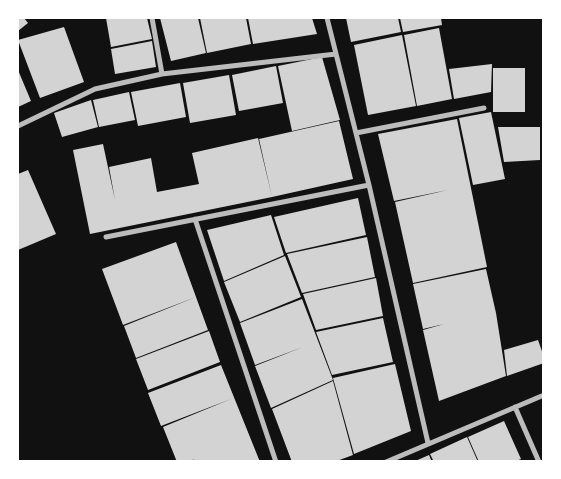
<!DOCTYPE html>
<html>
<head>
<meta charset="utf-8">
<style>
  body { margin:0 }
  #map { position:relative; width:561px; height:479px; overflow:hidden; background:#111; font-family:Lato,sans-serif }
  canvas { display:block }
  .frame { position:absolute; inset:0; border:19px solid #fff; pointer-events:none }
</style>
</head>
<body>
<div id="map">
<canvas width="561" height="479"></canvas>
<div class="frame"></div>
</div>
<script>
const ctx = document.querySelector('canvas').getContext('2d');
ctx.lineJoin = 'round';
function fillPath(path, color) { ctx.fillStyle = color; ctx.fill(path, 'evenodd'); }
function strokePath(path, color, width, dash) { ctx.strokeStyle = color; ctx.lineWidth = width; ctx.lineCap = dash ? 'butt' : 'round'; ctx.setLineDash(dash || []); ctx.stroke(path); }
fillPath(new Path2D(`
  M18,18h6l4,5 -10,8z
  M106,18h41l5,21 -41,8z
  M160,18h38l8,35 -35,8z
  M200,18h46l5,26 -44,9z
  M248,18h64l5,16 -64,10z
  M346,18h52l3,14 -50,10z
  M400,18h41l1,7 -39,7z
  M64,27l20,55 -44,16 -22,-58z
  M439,28l13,71 -35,7 -13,-71z
  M402,35l14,71 -48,9 -14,-70z
  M152,41l4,26 -41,7 -4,-25z
  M322,57l18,63 -48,11 -14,-65z
  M492,64l-1,28 -37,7 -5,-30z
  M276,66l7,37 -44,8 -7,-36z
  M493,68h32v44h-32z
  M18,70l13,31 -13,6z
  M229,75l7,40 -46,8 -7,-40z
  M180,83l6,34 -48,9 -7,-34z
  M129,92l6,28 -36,7 -6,-27z
  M91,100l7,27 -36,10 -8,-24z
  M491,112l14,67 -32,6 -14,-67z
  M457,119l30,148 -74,16 -18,-81 53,-12 -54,11 -16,-67z
  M339,121l14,58 -81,18 -13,-58z
  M498,127h42v33l-36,2z
  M258,138l14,59 -182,37 -17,-84 30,-6 12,56 -6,-33 42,-9 6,34 42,-8 -7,-31z
  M28,170l28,64 -38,16v-76z
  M358,198l8,37 -80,18 -12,-36z
  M271,215l13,40 -60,26 -17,-51z
  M367,237l8,40 -73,16 -15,-39z
  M176,242l20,55 -73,28 -21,-56z
  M285,256l16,41 -61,25 -16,-40z
  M486,269l10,44 10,63 -67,25 -16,-71 21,-6 -21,5 -10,-45z
  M376,278l7,38 -67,14 -13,-36z
  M196,297l12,33 -72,28 -12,-32z
  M302,299l31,81 -62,28 -16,-42 48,-19 -48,18 -15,-42z
  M383,318l10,44 -61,13 -16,-43z
  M209,331l11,31 -72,28 -12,-31z
  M538,340l6,17v6l-37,13 -3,-26z
  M395,364l16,67 -57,23 -21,-76z
  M221,365l39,97h-71l6,-3 -8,3h-10l-14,-35 68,-28 -70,27 -13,-33z
  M333,381l20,74 -19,7h-42l-20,-53z
  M504,421l17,38 -7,3h-35l-11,-25z
  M467,437l11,25h-44l-4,-8z
  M429,455l3,7h-19z`), '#d3d3d3');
strokePath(new Path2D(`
  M152,18l10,56
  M327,18l42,167 59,258
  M18,126l77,-37 67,-15 174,-20
  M356,133l128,-25
  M195,219l81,243
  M106,237l263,-52
  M515,407l24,55
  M386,462l158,-67`), '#bcbcbc', 5);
</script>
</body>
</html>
